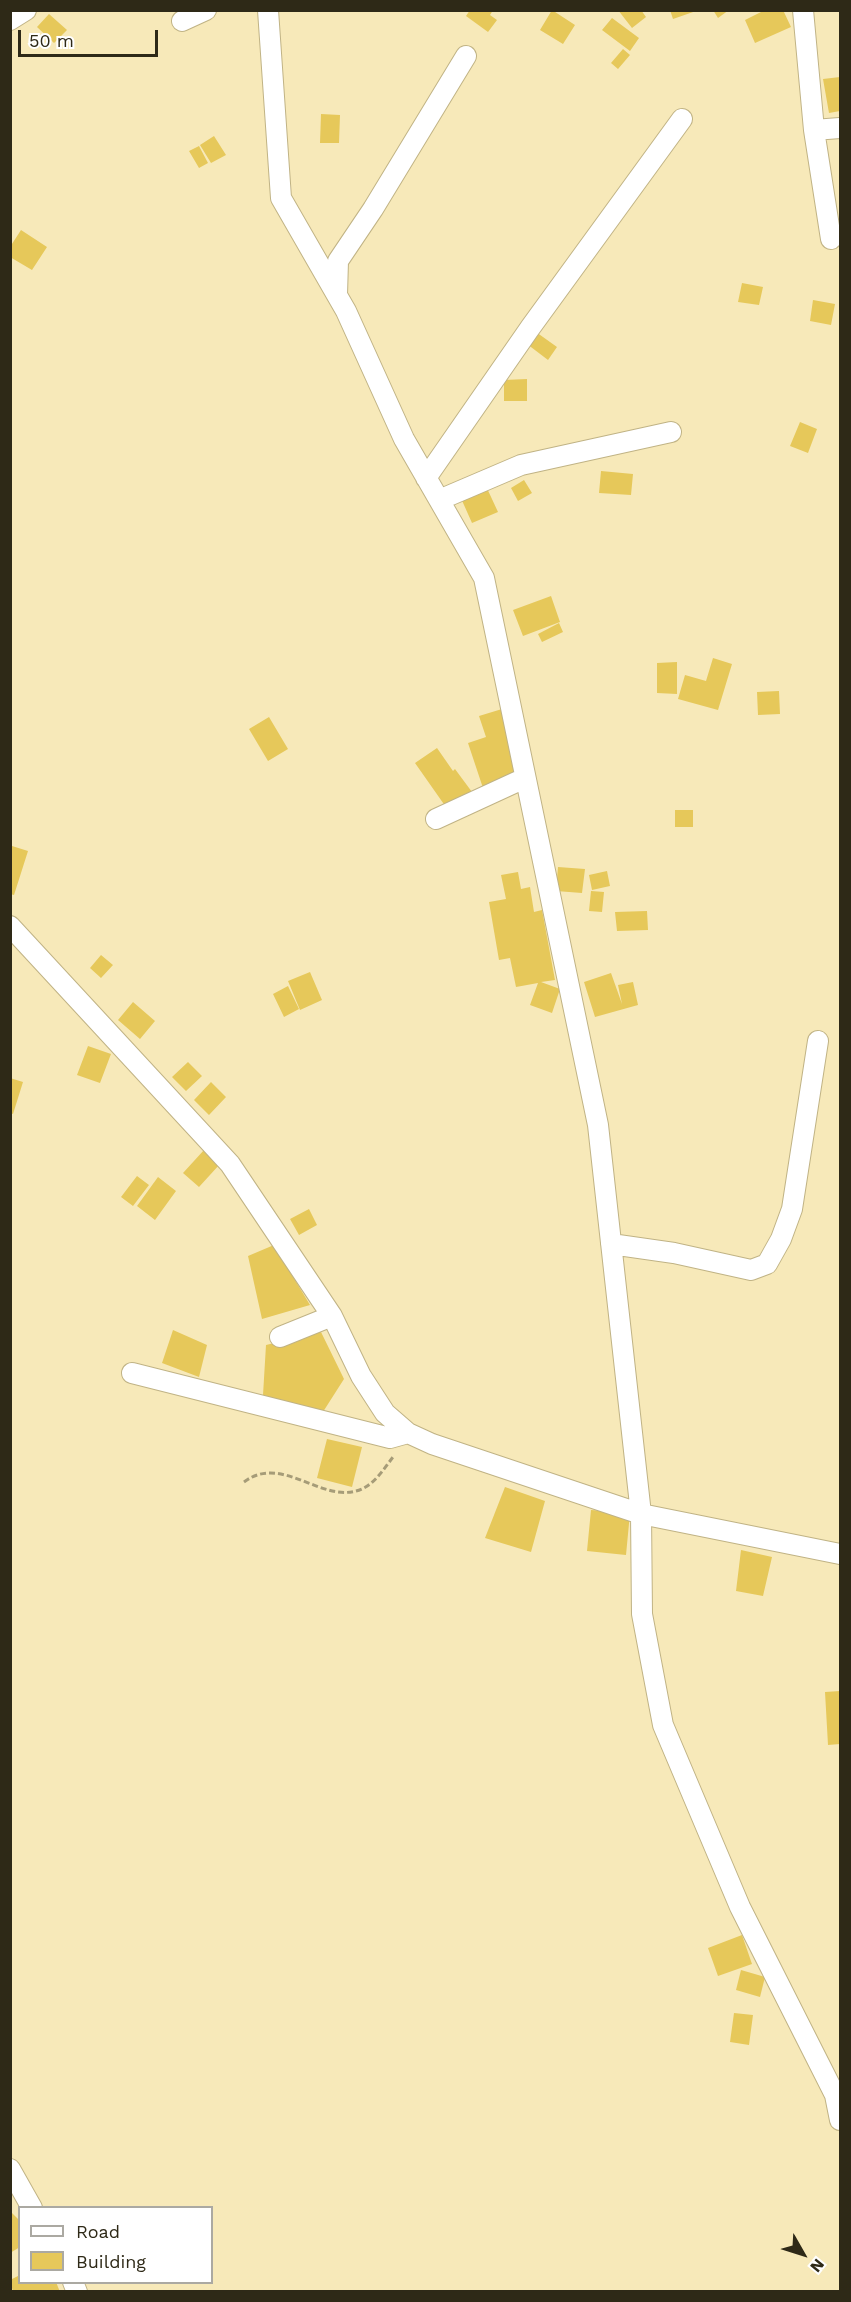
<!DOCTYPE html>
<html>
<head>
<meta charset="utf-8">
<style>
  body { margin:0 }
  #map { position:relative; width:851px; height:2302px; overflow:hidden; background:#f7e9b9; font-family:"Work Sans",sans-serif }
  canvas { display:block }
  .frame { position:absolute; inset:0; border:12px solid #2e2917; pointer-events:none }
  .legend { position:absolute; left:18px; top:2206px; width:195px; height:78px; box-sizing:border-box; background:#fff; border:2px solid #aba9a2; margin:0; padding:8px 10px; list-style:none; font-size:18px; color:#2e2917 }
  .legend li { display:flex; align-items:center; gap:12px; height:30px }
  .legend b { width:30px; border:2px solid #aba9a2 }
  .north { position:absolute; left:773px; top:2224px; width:60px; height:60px; -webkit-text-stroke:4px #fff; paint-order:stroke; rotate:129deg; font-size:16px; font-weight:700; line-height:24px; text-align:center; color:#2e2917 }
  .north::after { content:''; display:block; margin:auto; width:21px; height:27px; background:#2e2917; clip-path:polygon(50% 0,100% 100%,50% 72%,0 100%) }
  .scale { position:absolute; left:18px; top:30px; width:140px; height:27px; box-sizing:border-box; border:3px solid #2e2917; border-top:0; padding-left:8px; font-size:18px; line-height:21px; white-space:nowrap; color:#2e2917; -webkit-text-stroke:4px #fff; paint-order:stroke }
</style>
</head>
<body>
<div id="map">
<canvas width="851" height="2302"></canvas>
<div class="frame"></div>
<ul class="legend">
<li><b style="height:8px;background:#fff"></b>Road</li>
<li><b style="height:16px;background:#e6c85a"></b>Building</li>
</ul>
<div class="north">N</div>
<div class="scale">50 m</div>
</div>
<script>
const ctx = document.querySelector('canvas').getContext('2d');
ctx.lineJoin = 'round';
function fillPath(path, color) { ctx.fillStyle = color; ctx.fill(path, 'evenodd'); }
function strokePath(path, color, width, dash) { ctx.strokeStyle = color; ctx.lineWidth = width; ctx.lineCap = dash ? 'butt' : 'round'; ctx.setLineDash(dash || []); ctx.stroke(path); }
fillPath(new Path2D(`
  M470,10h23l-3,5 7,5 -9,12 -22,-16z
  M552,10l23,15 -12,19 -23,-14z
  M618,10h23l5,7 -14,11z
  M670,10h26v1l-23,8z
  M713,10h16l-11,8z
  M765,10h18l8,17 -36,16 -10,-23z
  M49,14l18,16 -13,13 -17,-16z
  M612,18l27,20 -9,13 -28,-21z
  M623,49l7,6 -12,14 -7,-6z
  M840,77v34l-11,2 -6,-34z
  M321,114l19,1 -1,28h-19z
  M214,136l12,19 -15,8 -11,-18z
  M199,146l9,17 -9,5 -10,-17z
  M21,230l26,17 -15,23 -22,-13v-10z
  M742,283l21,4 -4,18 -21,-3z
  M813,300l22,4 -4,21 -21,-4z
  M536,332l21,15 -9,13 -21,-16z
  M527,379v22h-23v-21z
  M800,422l17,7 -9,24 -18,-7z
  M601,471l32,3 -2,21 -32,-2z
  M524,480l8,13 -14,8 -7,-13z
  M485,484l13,28 -26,11 -12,-27z
  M551,596l9,26 -37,14 -10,-26z
  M559,623l4,9 -21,10 -4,-8z
  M713,658l19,6 -14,46 -40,-11 7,-24 21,6z
  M677,662v32l-20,-1v-30z
  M779,691l1,23 -22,1 -1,-23z
  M502,709l22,68 -40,14 -16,-48 18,-6 -7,-21z
  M269,717l19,32 -20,12 -19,-32z
  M437,748l16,23 2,-2 17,23 -24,18 -33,-47z
  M675,810h18v17h-18z
  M12,846l16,5 -14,44 -4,-1z
  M558,867l27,2 -3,24 -26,-2z
  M607,871l3,15 -18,4 -3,-15z
  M518,872l3,17 9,-2 4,25 8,-2 13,70 -14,2 19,7 -8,24 -22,-8 8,-22 -22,4 -6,-29 -11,2 -10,-58 17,-3 -5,-24z
  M591,891l13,1 -2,20 -13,-1z
  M647,911l1,19 -31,1 -2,-19z
  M101,955l12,10 -12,13 -11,-10z
  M310,972l12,28 -22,10 -12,-29z
  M611,973l11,31 -4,-19 15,-3 5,23 -43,12 -11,-35z
  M288,986l11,23 -15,8 -11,-23z
  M133,1002l22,19 -15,18 -22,-19z
  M88,1046l23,8 -11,29 -23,-8z
  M188,1062l14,14 -16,15 -14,-14z
  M10,1078l13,4 -10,32 -3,-1z
  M211,1082l15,15 -17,18 -15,-15z
  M204,1150l16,14 -21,23 -16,-14z
  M137,1176l12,9 -16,21 -12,-9z
  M158,1177l18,14 -21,29 -18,-14z
  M309,1209l8,16 -18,10 -9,-16z
  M274,1245l36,60 -48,14 -14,-63z
  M173,1330l34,15 -8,32 -37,-14z
  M321,1332l23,47 -23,36 -58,-20 3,-50z
  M327,1439l35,8 -10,40 -35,-9z
  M505,1487l40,14 -14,51 -46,-14z
  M591,1510l39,3 -4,42 -39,-4z
  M741,1550l31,7 -9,39 -27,-5z
  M840,1691v53l-12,1 -3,-53z
  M742,1935l10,29 -34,12 -10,-28z
  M741,1970l24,7 -5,20 -24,-7z
  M734,2013l19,2 -4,30 -19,-3z
  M12,2213l8,8v26l-10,6v-38z
  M20,2275v7h36l4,10h-47l-3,-12z`), '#e6c85a');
const minor = new Path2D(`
  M268,10l13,188 65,113 58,128 80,139 114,547 43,389 1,100 21,111 77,182 95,188 5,25
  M803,10l11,120 17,109
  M10,20l16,-10
  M182,21l24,-11
  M814,130l26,-2
  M337,295l1,-34 35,-52 93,-153
  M426,478l104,-150 152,-209
  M439,500l82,-35 150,-33
  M436,819l89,-41
  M10,926l220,238 102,152 29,60 24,37 23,20 24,11 209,70 199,40
  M611,1244l63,9 77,17 16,-6 14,-25 11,-30 26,-168
  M280,1337l52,-21
  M132,1373l258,65 18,-5
  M10,2169l22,39
  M73,2282l4,10`);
strokePath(minor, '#c0b385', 22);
strokePath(new Path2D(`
  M244,1482c37,-28 75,19 112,9 17,-4 27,-21 37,-34`), '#a69c78', 3, [6, 3]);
strokePath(minor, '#fff', 20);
</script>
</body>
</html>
